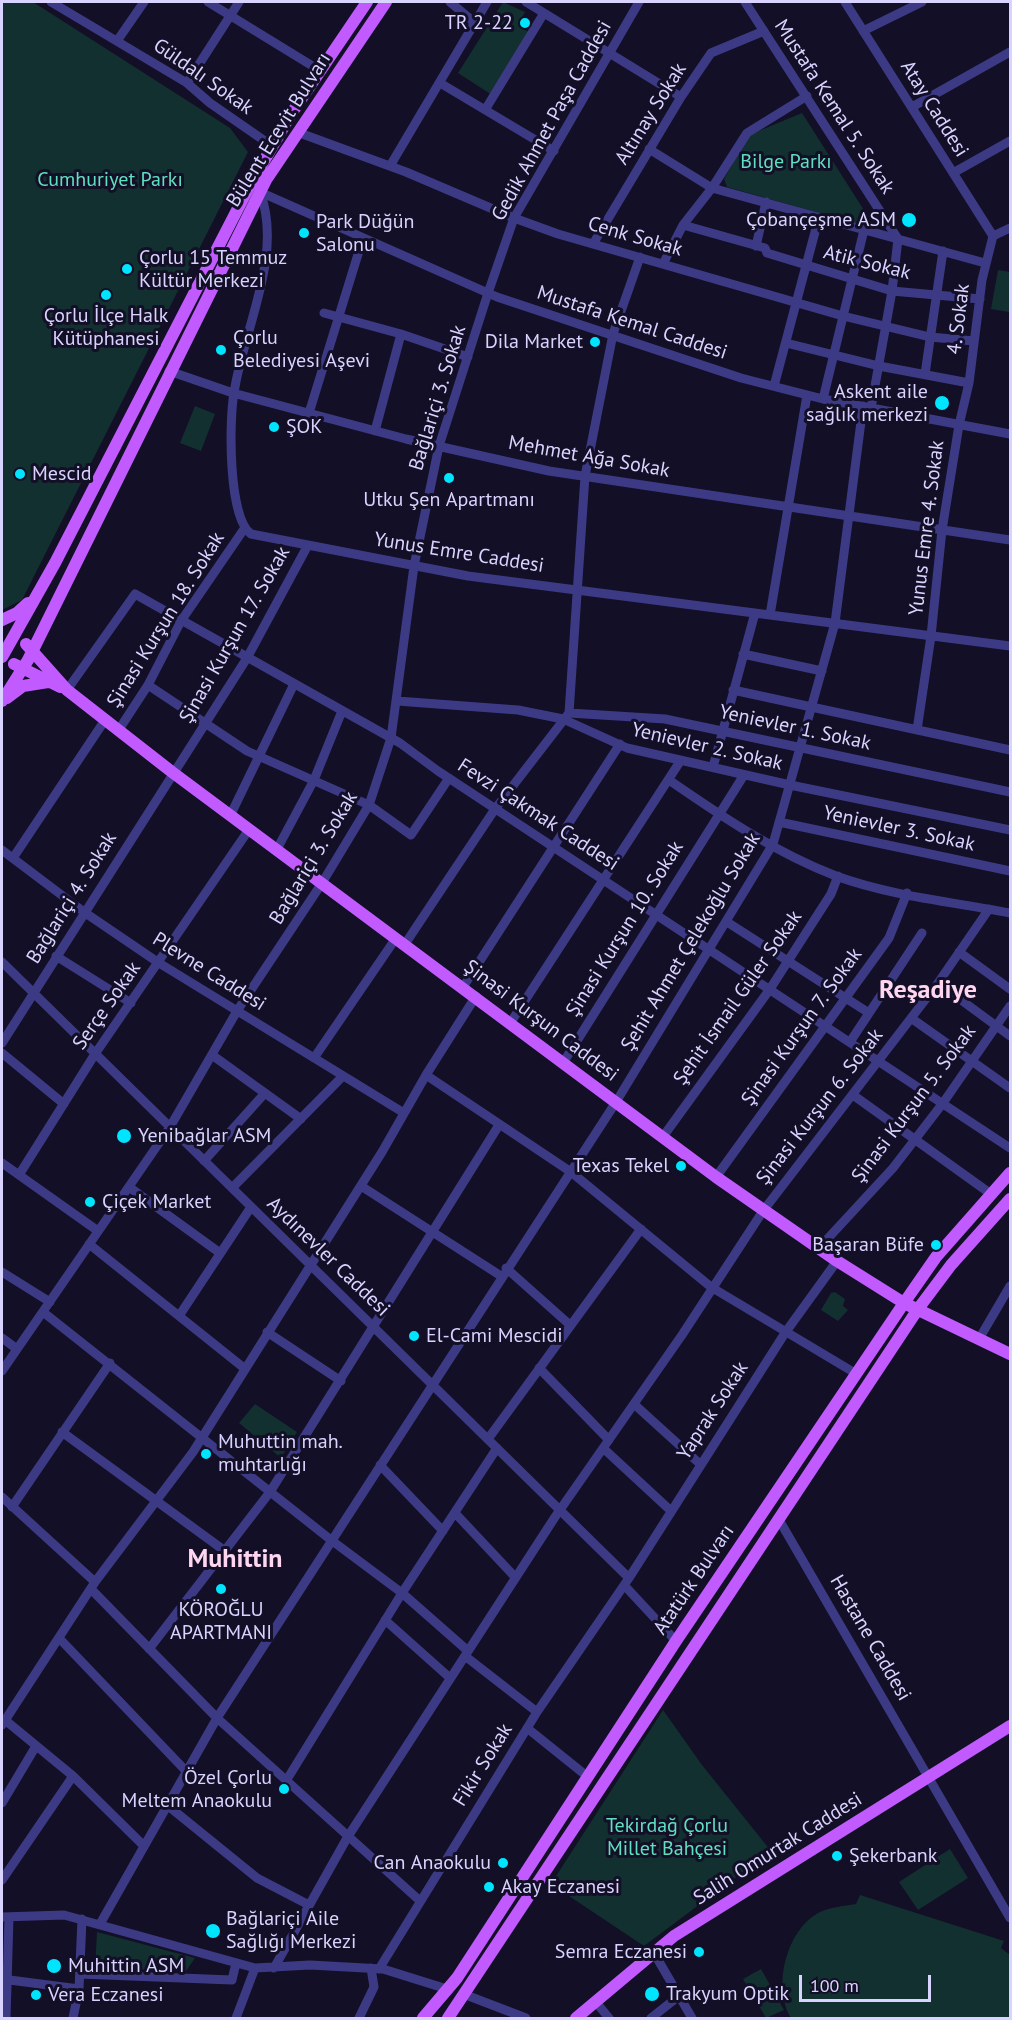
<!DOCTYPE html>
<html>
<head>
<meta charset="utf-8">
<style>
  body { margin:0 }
  #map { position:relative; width:1012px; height:2020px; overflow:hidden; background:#130f26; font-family:"PT Sans",sans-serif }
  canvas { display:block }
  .frame { position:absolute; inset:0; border:3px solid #d9d4ff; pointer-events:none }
  .scale { position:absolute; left:799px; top:1975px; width:132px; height:27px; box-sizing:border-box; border:3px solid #d9d4ff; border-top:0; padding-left:8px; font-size:18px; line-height:21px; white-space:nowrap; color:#d9d4ff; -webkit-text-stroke:4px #130f26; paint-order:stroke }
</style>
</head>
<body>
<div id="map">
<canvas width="1012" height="2020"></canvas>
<div class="frame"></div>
<div class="scale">100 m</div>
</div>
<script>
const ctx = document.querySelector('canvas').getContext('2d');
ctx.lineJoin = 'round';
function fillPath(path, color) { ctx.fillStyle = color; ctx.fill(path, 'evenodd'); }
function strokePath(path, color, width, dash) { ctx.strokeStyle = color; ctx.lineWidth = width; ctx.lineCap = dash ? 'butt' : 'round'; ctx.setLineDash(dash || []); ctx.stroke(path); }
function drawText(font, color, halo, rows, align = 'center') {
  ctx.font = font + ' "PT Sans",sans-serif'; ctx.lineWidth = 6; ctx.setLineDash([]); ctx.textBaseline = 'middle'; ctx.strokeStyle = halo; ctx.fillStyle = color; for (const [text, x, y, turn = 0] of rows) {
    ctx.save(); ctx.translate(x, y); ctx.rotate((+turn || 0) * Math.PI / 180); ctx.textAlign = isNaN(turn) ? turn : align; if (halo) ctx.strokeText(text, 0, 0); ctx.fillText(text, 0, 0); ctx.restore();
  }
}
fillPath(new Path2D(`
  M2,2h31l197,126 18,24 -226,448 -20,10z
  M503,2l22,10 -7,13 12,8 -38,62 -34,-22z
  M802,113l74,116 -149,-42 -3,-8 25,-44z
  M998,270l12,2 -1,40 -18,-3z
  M195,406l20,8 -14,37 -21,-8z
  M835,1292l10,7 -2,7 5,4 -10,11 -17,-11 10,-17z
  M255,1404l42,28 -16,26 -42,-35z
  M663,1710l39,55 69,86 -127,95 -93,-62z
  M950,1849l18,29 -50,32 -19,-28z
  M860,1895l144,46 -3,7 9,7v63h-219c-19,-30 -5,-89 29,-106 11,-5 24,-6 36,-8z
  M97,1932l98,26 -9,13 -91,-3z
  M761,1969l23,41 -18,8 -23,-39z`), '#12302f');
strokePath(new Path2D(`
  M51,2l136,81 23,20 62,43
  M208,2l111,68
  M450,2l25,21
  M526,2l155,95
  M745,2l153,237 -6,52 -21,117
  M845,2l148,234
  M863,31l59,-29
  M117,41l27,-39
  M187,83l52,-81
  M440,83l114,68
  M912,107l98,-55
  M485,110l59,-97
  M297,132l109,40 108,46 44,16 285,82 87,21 44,4
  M649,149l63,39 273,75
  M390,166l97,-164
  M953,173l57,-32
  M260,192c24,63 -17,138 -26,201 -5,27 -6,125 17,141l217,42 542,70
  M260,192l237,105 244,81 82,21 187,35
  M683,225l82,23 2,5 125,38 88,8
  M593,244l88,-147 30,-44 53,-22
  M756,246l10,-44
  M663,264l20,-39 29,-37 35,-55 60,-37
  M324,313l77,21 67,23
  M786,343l93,23 90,17
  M169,371l64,22 173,46 143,32 461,69
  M925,374l18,-123
  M774,386l45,-169
  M823,399l41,-169
  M309,413l54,-175
  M375,431l26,-97
  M770,615l37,-220
  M743,654l79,17
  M148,685l99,66 122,54 42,30 38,-57
  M67,690l68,-96 265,149 38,28 572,377
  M733,690l277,60
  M397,701l121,9 45,9 64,29 163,37 220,45
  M569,713l96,6 345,73
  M917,730l14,-94 11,-106 17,-105 10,-42 13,-103 11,-44 17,-8
  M118,731l30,-46 33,-64 63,-92
  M713,767l42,-154
  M669,780c52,36 107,73 167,96 55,20 117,26 174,37
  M230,816l64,-132
  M779,822l231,49
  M2,850l82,62 75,51 245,150
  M276,851l38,-71 28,-69
  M13,858l92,-138
  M727,922l142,91
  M405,944l90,-135 74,-96 16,-237 28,-142 27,-77
  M959,952l51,37
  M56,956l75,47
  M2,962l627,616
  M938,983l72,53
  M463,987l157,-243
  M911,1018l99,70
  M511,1022l170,-262
  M850,1042l72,-109
  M2,1043l245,-385 61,-113
  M2,1053l62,51
  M212,1055l89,64
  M314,1058l82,-120
  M563,1063l181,-288
  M426,1075l145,97 140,115 144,86
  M853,1095l138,99
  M662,1138l108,-149 61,-95 7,-18
  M204,1161l61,-68
  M2,1163l96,68
  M19,1175l76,-121 153,-223
  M716,1177l173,-239 18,-45
  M361,1186l140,90
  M129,1187l91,66
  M232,1188l111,-112
  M89,1244l155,124
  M819,1248l74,-80 50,-65 67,-97
  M506,1268l64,57
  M2,1272l48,30
  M43,1312l288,228 71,53 66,58
  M179,1316l72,-109
  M267,1332l74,49
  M2,1338l15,11
  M979,1339l31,-53
  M539,1368l70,72
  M2,1371l168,-244 67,-116 85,-128 47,-78 22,-67 23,-172 25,-120 49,-153 26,-75 125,-216
  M634,1404l66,60
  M62,1432l163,119
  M488,1439l153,-210
  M603,1448l67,62
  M380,1465l63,66
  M2,1497l93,85
  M12,1507l98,-144
  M455,1513l60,64
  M778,1518l232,400
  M624,1585l52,56
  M91,1589l126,129 202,182
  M385,1620l65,58
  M59,1638l127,133
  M149,1649l121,-157 229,-367
  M465,1656l72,56
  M5,1720l68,56 71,70
  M2,1725l93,-143 98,-130 189,-300 44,-77 50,-79
  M527,1728l61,49
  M286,1781l116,-188 95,-145
  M2,1803l34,-57
  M167,1805l90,73 52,27
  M2,1880l71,-104
  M2,1917l62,-2 191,53 55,-3 73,4 64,20
  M100,1924l117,-206 399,-616 157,-258 62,-221 28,-217
  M654,1953l38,65
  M274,1968l73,-130 208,-321 127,-182 81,-124 175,-228 51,-74
  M379,1969l158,-257 92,-134 156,-245 52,-72
  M80,1974l152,6 4,-17
  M2,1979l77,10
  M466,1995l60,23
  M595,2001l14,17
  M6,2018l3,-101
  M73,2018l6,-29 3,-70
  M236,2018l19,-50
  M359,2018l15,-31 -3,-19
  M651,2018l28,-22`), '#3d3a85', 9);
strokePath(new Path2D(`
  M2,620l15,-7 11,-10
  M26,644l41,46 105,82 544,405 121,84 67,42 106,51
  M2,657l53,-94 194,-376 42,-73 76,-112
  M14,664l46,23
  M7,698l16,-12 25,-4
  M2,701l26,-41 238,-480 120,-178
  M423,2018l34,-40 219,-337 228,-338 32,-46 74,-84
  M448,2018l470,-709 33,-44 59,-66
  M576,2018l98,-82 336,-210`), '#c25bff', 12);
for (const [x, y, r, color] of [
  [525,23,6,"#00e5ff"],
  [909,220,8,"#00e5ff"],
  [304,233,6,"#00e5ff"],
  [127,269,6,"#00e5ff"],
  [106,295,6,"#00e5ff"],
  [595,342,6,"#00e5ff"],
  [221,350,6,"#00e5ff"],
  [942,403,8,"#00e5ff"],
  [274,427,6,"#00e5ff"],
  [20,474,6,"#00e5ff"],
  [449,478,6,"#00e5ff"],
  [124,1136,8,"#00e5ff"],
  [681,1166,6,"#00e5ff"],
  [90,1202,6,"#00e5ff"],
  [936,1245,6,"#00e5ff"],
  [414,1336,6,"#00e5ff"],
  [206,1454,6,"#00e5ff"],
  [221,1589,6,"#00e5ff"],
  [284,1789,6,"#00e5ff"],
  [837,1856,6,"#00e5ff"],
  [503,1863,6,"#00e5ff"],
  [489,1887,6,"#00e5ff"],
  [213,1931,8,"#00e5ff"],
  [699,1952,6,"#00e5ff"],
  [54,1966,8,"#00e5ff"],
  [652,1994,8,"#00e5ff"],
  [36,1995,6,"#00e5ff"]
]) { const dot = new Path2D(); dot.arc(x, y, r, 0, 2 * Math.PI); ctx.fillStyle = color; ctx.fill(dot); strokePath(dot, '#130f26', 2); }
drawText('20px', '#d9d4ff', '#130f26', [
  ["TR 2-22",513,23,"right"],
  ["Çobançeşme ASM",896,220,"right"],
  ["Park Düğün",316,222],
  ["Salonu",316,245],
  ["Çorlu 15 Temmuz",139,258],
  ["Kültür Merkezi",139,281],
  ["Çorlu İlçe Halk",106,316,"center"],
  ["Kütüphanesi",106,339,"center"],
  ["Çorlu",233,338],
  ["Belediyesi Aşevi",233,361],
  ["Dila Market",583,342,"right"],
  ["Askent aile",928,392,"right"],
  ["sağlık merkezi",928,415,"right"],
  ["ŞOK",286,427],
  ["Mescid",32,474],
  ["Utku Şen Apartmanı",449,500,"center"],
  ["Yenibağlar ASM",138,1136],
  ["Texas Tekel",669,1166,"right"],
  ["Çiçek Market",102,1202],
  ["Başaran Büfe",924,1245,"right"],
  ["El-Cami Mescidi",426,1336],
  ["Muhuttin mah.",218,1442],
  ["muhtarlığı",218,1465],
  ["KÖROĞLU",221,1610,"center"],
  ["APARTMANI",221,1633,"center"],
  ["Özel Çorlu",272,1778,"right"],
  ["Meltem Anaokulu",272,1801,"right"],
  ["Şekerbank",849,1856],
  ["Can Anaokulu",491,1863,"right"],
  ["Akay Eczanesi",501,1887],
  ["Bağlariçi Aile",226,1919],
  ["Sağlığı Merkezi",226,1942],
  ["Semra Eczanesi",687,1952,"right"],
  ["Muhittin ASM",68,1966],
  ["Trakyum Optik",666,1994],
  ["Vera Eczanesi",48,1995]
], 'left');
drawText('20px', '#d9d4ff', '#130f26', [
  ["Güldalı Sokak",203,77,35],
  ["Mustafa Kemal 5. Sokak",834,107,57],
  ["Atay Caddesi",934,109,58],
  ["Altınay Sokak",651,114,-58],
  ["Gedik Ahmet Paşa Caddesi",552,121,-61],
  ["Bülent Ecevit Bulvarı",279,130,-58],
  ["Cenk Sokak",635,237,16],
  ["Atik Sokak",867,263,14],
  ["4. Sokak",959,319,-83],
  ["Mustafa Kemal Caddesi",632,323,18],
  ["Bağlariçi 3. Sokak",438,398,-73],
  ["Mehmet Ağa Sokak",589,457,10],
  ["Yunus Emre 4. Sokak",927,528,-83],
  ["Yunus Emre Caddesi",459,553,9],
  ["Şinasi Kurşun 18. Sokak",166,620,-58],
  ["Şinasi Kurşun 17. Sokak",235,635,-60],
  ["Yenievler 1. Sokak",795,728,12],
  ["Yenievler 2. Sokak",707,747,13],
  ["Fevzi Çakmak Caddesi",538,815,33],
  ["Yenievler 3. Sokak",899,829,12],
  ["Bağlariçi 3. Sokak",314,858,-59],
  ["Bağlariçi 4. Sokak",72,898,-58],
  ["Şinasi Kurşun 10. Sokak",625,929,-58],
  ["Şehit Ahmet Çelekoğlu Sokak",691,942,-59],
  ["Plevne Caddesi",209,972,32],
  ["Şehit İsmail Güler Sokak",738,998,-55],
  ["Serçe Sokak",107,1006,-55],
  ["Şinasi Kurşun Caddesi",541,1021,37],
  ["Şinasi Kurşun 7. Sokak",802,1027,-54],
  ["Şinasi Kurşun 5. Sokak",914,1104,-53],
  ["Şinasi Kurşun 6. Sokak",820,1107,-52],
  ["Aydınevler Caddesi",328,1257,44],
  ["Yaprak Sokak",713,1411,-57],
  ["Atatürk Bulvarı",694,1580,-56],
  ["Hastane Caddesi",870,1638,60],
  ["Fikir Sokak",483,1765,-58],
  ["Salih Omurtak Caddesi",778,1849,-32]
]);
drawText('20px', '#5fe0c0', '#130f26', [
  ["Bilge Parkı",786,162],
  ["Cumhuriyet Parkı",110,180],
  ["Tekirdağ Çorlu",667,1826],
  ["Millet Bahçesi",667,1849]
]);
drawText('bold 26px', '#ffd6f0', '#130f26', [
  ["Reşadiye",928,991],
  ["Muhittin",235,1560]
]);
</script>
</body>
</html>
